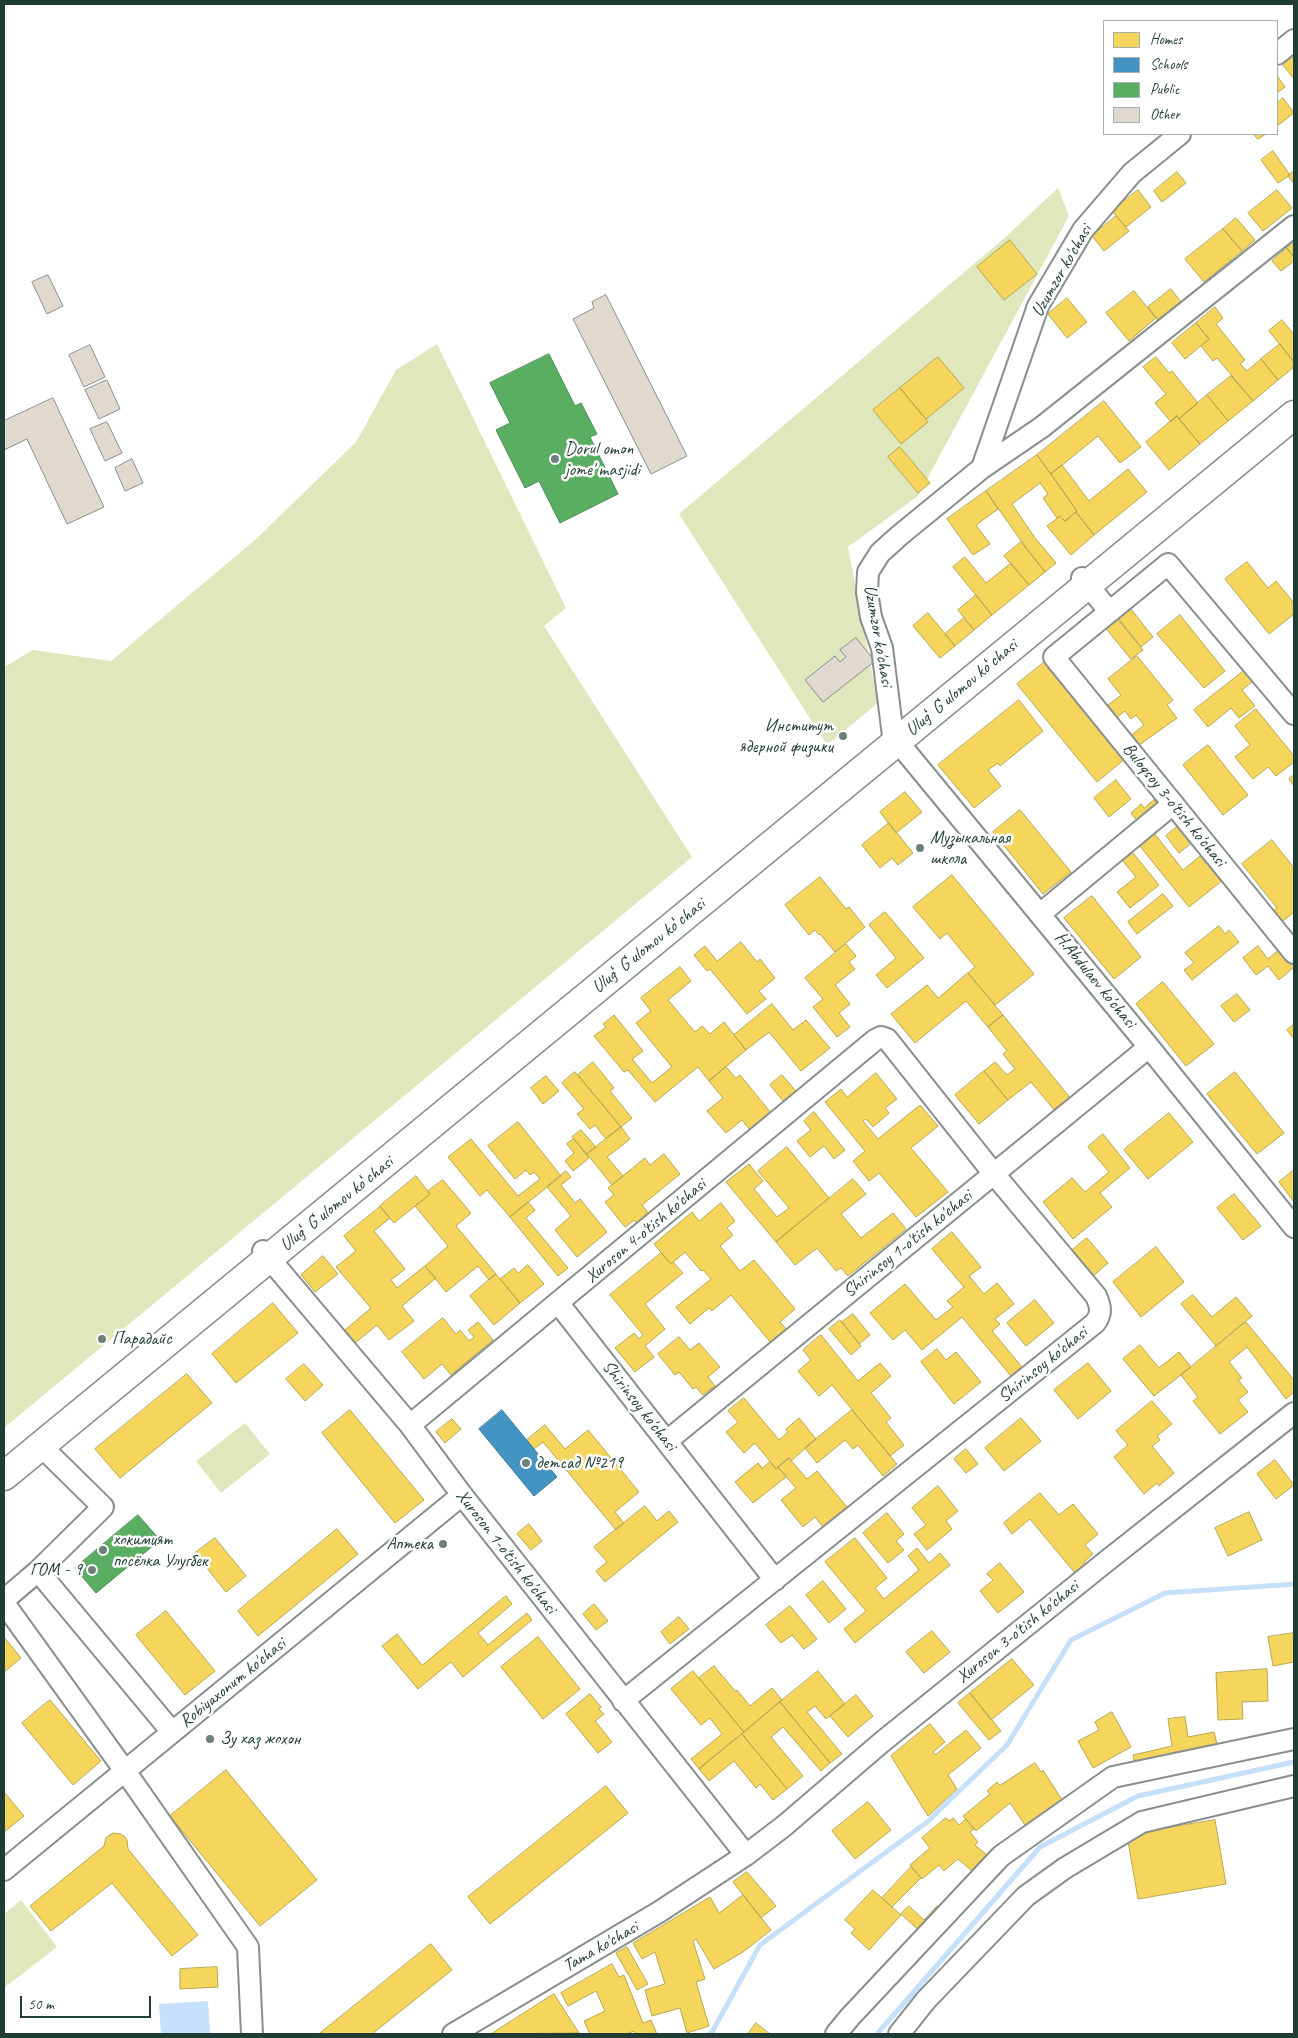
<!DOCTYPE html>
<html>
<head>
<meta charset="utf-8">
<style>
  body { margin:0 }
  #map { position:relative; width:1298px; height:2038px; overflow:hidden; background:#fff; font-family:Caveat,sans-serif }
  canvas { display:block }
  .frame { position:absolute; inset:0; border:5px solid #1f3d34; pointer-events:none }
  .legend { position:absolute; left:1103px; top:20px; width:175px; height:115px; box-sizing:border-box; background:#fff; border:1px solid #a5b1ae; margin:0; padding:6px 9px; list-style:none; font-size:15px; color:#1f3d34 }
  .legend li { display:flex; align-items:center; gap:10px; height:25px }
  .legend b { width:25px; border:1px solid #a5b1ae }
  .scale { position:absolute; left:20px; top:1996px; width:131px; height:22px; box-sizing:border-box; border:2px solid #1f3d34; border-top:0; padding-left:6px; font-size:15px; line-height:18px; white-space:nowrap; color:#1f3d34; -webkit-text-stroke:4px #fff; paint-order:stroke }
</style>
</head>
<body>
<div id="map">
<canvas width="1298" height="2038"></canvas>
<div class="frame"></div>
<ul class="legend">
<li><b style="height:14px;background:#f6d55c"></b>Homes</li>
<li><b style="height:14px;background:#4393c3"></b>Schools</li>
<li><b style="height:14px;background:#5aae61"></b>Public</li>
<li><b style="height:14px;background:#dfd9d0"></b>Other</li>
</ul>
<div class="scale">50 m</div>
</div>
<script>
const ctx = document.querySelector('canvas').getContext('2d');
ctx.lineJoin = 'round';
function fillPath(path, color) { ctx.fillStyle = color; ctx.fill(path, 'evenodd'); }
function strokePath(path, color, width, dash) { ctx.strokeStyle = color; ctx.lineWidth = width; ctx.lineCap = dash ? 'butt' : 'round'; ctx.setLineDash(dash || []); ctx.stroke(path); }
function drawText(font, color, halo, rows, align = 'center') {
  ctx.font = font + ' Caveat,sans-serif'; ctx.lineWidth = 5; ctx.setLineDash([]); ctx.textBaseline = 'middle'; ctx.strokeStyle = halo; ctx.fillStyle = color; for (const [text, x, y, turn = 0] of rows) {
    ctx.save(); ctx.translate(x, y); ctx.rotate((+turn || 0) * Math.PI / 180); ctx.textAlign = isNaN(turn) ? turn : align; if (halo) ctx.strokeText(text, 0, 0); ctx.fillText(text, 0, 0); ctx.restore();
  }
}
fillPath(new Path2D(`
  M1058,188l11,28 -151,280 -70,51 30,156 -51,42 -148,-231 322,-273z
  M437,344l129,264 -22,18 148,231 -688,571v-761l29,-17 78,11 145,-122 100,-97 40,-72z
  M245,1423l25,31 -49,39 -25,-32z
  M21,1900l36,47 -53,41v-74z`), '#e1e7bd');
fillPath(new Path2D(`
  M208,2001l2,33h-49l-2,-30z`), '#c7e0f9');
const homes = new Path2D(`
  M1294,56v23l-11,-14z
  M1277,76l8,11 -8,6z
  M1283,98l11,15 -17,13v-23z
  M1254,134h12l-8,5z
  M1273,151l17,24 -12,8 -17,-23z
  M1294,171v13l-6,-8z
  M1177,172l9,11 -24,19 -8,-11z
  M1138,190l13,17 -25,20 -14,-16z
  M1277,190l15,18 -29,23 -15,-18z
  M1116,216l13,15 -25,20 -12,-15z
  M1236,218l19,22 -13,11 -19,-22z
  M1223,229l19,22 -38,31 -19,-23z
  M1010,240l27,34 -33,26 -27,-33z
  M1294,243v14l-7,-9z
  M1287,248l7,9v4l-13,10 -9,-10z
  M1171,289l13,17 -23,18 -13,-17z
  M1134,291l22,27 -27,23 -23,-28z
  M1067,298l20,24 -20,16 -19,-24z
  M1215,307l8,11 -7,6 29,36 -5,4 7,7 14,-12 17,21 -25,21 -36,-43 -4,3 -12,-15 8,-7 -13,-16z
  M1282,320l11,13 1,-1v30l-25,-31z
  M1196,323l13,16 -24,20 -13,-16z
  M1280,344l14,18v5l-16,13 -17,-21z
  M938,357l26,31 -38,31 -26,-31z
  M1156,357l13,16 3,-2 26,32 -19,16 -2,-3 -6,6 -16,-19 11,-9 -23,-27z
  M1231,376l22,25 -25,20 -21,-26z
  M900,388l28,34 -27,22 -28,-34z
  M1207,395l21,26 -28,23 -21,-25z
  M1104,401l37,46 -21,16 -22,-27 -47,38 -14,-19z
  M1177,416l23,28 -31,26 -23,-28z
  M900,447l30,36 -12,10 -30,-36z
  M1037,455l40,56 -12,10 -5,-5 -3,2 -14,-20 5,-4 -8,-11 -28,21 23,34 21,25 -11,9 -21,-27 -38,-54z
  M1062,465l27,36 39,-32 19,23 -53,43 -18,-23 1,-1 -26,-37z
  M986,491l12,18 -22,16 14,19 -17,11 -26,-36z
  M1076,512l18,23 -23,20 -24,-29 13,-10 5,5z
  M1021,542l24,30 -16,13 -25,-29z
  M965,557l21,26 25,-20 18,22 -37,30 -39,-48z
  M1247,562l21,26 8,-7 18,22v11l-25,20 -44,-55z
  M976,595l16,20 -18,15 -16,-20z
  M1127,604l26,33 -12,10 -26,-33z
  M928,613l27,33 -15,12 -27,-32z
  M1180,615l45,56 -21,17 -47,-54z
  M1115,616l28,34 -12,9 -28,-34z
  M964,618l10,12 -19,16 -10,-12z
  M1137,656l36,44 -6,5 10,13 -42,30 -8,-9 17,-14 -8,-10 -5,4 -6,-8 -13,10 -9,-12 18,-14 -13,-16z
  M1047,660l79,98 -29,24 -80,-98z
  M1245,670l9,10 -12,10 13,16 -16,12 -8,-10 -23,19 -14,-17z
  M1019,700l24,31 -43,35 -2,-3 -10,7 13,16 -27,22 -36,-43z
  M1256,709l38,47v6l-18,14 -8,-9 -15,12 -18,-22 15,-12 -15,-19z
  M1208,745l40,50 -25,20 -40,-50z
  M1294,775v11l-5,-7z
  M1116,780l15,19 -22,18 -15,-19z
  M905,792l17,20 -26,21 -16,-21z
  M1154,800l7,8 -21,17 -9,-12 10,-9 3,4z
  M1020,810l51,62 -28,22 -50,-62z
  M889,823l24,30 -15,12 -6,-7 -12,10 -18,-23z
  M1180,824l14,17 -15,12 -13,-17z
  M1154,833l29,37 22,-18 18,28 -34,27 -50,-62z
  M1272,840l22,28v44l-17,14 -9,-11 9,-7 -35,-44z
  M1133,853l26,32 -29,23 -13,-16 19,-15 -13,-16z
  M952,875l82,99 -39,31 -27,-32 7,-6 -28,-34 -7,6 -27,-32z
  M820,877l26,32 3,-2 16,20 -30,25 -15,-18 -1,1 -4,-5 -6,5 -24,-30z
  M1163,894l10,12 -36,28 -9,-12z
  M1092,896l49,61 -27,22 -50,-61z
  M885,912l39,46 -37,30 -11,-13 20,-17 -27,-33z
  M1219,926l6,8 4,-4 10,12 -47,38 -8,-10 10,-7 -9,-10z
  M741,942l16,20 3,-3 15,19 -16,13 7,8 -19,15 -37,-45 -3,2 -13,-16 11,-9 12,15z
  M846,944l10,12 -7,6 6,7 -20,16 15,19 -11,9 11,14 -13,10 -24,-30 10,-8 -18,-21z
  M1258,946l10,13 13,-11 13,16v3l-15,13 -11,-14 -12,9 -13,-17z
  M680,967l11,14 -23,19 27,32 7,-6 8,8 14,-12 22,28 -37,31 -11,-14 -43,35 -27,-32 -4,2 -30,-36 12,-9 -3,-3 11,-9 29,36 -11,8 20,24 20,-16 -36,-44 15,-12 -10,-13z
  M968,973l35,42 -15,12 -22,-26 -51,42 -24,-29 36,-29 11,13z
  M1163,982l51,62 -28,22 -50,-62z
  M1237,994l13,16 -16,12 -13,-16z
  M772,1004l21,26 13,-10 24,28 -29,23 -32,-39 -23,18 -12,-15z
  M1003,1015l68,84 -15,13 -25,-30 -23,18 -24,-29 11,-9 12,13 8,-6 -12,-15 4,-3 -19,-24z
  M1294,1024v15l-7,-9z
  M593,1062l21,26 -4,3 22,27 -11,9 -43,-52z
  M726,1067l10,11 4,-3 31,38 -21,17 -8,-10 -16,13 -19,-22 16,-13 -14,-17z
  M984,1071l24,29 -29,24 -24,-29z
  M575,1072l46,55 -15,12 -11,-14 -5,4 -13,-15 7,-5 -22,-26z
  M1235,1072l49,61 -27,21 -50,-60z
  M876,1073l21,26 -12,9 4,5 -16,14 -7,-8 -3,2 15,18 42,-34 18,21 -27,22 37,44 -32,25 -37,-44 -10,8 -16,-20 12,-10 -40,-49 16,-13 6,8z
  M782,1075l14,16 -13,10 -13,-16z
  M546,1076l13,15 -16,13 -12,-16z
  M814,1112l31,38 -11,9 -10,-13 -14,11 -13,-16 14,-11 -7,-9z
  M1169,1113l24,29 -45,37 -24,-29z
  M518,1122l43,54 -51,41 -23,-27 -7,6 -32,-39 23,-18 47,57 22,-17 -6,-7 -4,3 -4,-5 -11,9 -27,-33z
  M621,1127l9,12 -23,18 16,19 -11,9 -25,-31z
  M581,1130l15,17 -9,7 -15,-17z
  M1103,1134l27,34 -30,25 12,14 -39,32 -30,-37 29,-24 13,14 24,-20 -21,-25z
  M574,1139l15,19 -16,13 -8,-10 9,-8 -7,-9z
  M787,1147l42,51 -53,44 -50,-60 23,-18 14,17 -9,8 23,28 12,-9 -31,-37z
  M664,1154l16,20 -38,31 8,10 -12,10 -4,-5 -9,7 -20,-25 9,-7 -6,-7 37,-30 5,7z
  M1294,1170v32l-15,-20z
  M566,1171l5,6 -10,8 14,18 5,-4 27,33 -30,25 -22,-27 16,-14 -24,-29z
  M416,1176l14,18 -36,29 -14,-17z
  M853,1179l13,15 -25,20 20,24 32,-25 13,16 -58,47 -7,-8 -5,3 -19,-23 -22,17 -19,-23z
  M443,1180l28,33 -15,13 40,48 -7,6 -11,-14 -32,26 -21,-26 23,-20 -33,-40 15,-12 -2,-3z
  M1234,1194l27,32 -18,14 -26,-32z
  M528,1202l7,8 -9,8 42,50 -10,8 -48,-59z
  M721,1203l14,18 -8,7 6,7 -13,11 20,25 14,-11 41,49 -15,13 7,8 -16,13 -40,-48 -19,16 -3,-3 -19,16 -14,-17 35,-28 -8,-9 -2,1 -16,-19 -14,12 -17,-20 38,-32 7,9z
  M380,1207l10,11 -16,13 31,38 -14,11 6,8 28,-22 11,12 -34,28 12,15 -25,19 -12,-15 -22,18 -10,-13 26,-22 -35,-41 20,-16 -12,-15z
  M952,1232l29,35 -12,9 15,18 13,-11 17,21 -19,15 5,5 -8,7 30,36 -11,9 -49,-59 -40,33 -17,-20 -12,10 -23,-27 35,-29 31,36 17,-13 -6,-6 17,-14 -32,-38z
  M1087,1238l21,25 -17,15 -21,-26z
  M1156,1247l28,35 -43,35 -28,-35z
  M661,1253l10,11 2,-2 10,11 -38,31 20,25 -20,17 9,11 -19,15 -20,-24 19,-15 5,6 4,-4 -33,-40z
  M323,1256l15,18 -23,18 -14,-17z
  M528,1265l16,19 -24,19 -20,-24 14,-11 4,5z
  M496,1274l24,29 -26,22 -24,-29z
  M1193,1295l19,22 24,-20 16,19 -36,30 -35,-42z
  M1035,1300l19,23 -28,23 -19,-23z
  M273,1303l25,30 -62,50 -24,-29z
  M853,1314l17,21 -11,9 -17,-22z
  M443,1318l13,16 4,-4 9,11 5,-4 -6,-7 10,-8 15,18 -42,35 -9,-11 -18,15 -22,-27z
  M840,1320l21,26 -10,9 -22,-26z
  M1246,1322l48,58v12l-8,7 -39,-52 -18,15 13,16 -4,2 10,12 -10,8 10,12 -28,22 -27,-33 5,-4 -17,-22z
  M821,1335l37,46 22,-18 11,13 -20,17 20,25 -5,4 18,23 -14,11 -58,-71 -13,11 -21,-25 13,-11 -8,-10z
  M679,1337l11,13 9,-7 21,24 -12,10 7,9 -12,9 -7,-8 -3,2 -14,-17 -4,3 -17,-21z
  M1140,1345l19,23 20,-16 12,15 -37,29 -31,-37z
  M937,1349l9,11 10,-8 25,30 -27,22 -33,-42z
  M1088,1363l23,28 -33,28 -24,-29z
  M304,1364l19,21 -18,16 -19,-22z
  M187,1374l25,29 -92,75 -25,-29z
  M744,1398l35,42 9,-8 -2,-3 13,-11 17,21 -25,22 -2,-3 -13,11 -21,-26 -11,10 -18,-21 12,-10 -10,-11z
  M1152,1401l20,23 -15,12 3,4 -8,6 22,27 -15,13 -2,-3 -13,11 -30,-37 14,-12 -12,-14z
  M350,1410l74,90 -29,23 -73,-90z
  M852,1410l45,54 -14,12 -25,-31 -5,4 -8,-9 -28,23 -12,-15z
  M1021,1418l20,23 -37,30 -19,-23z
  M452,1419l9,10 -16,14 -9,-11z
  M545,1425l20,24 23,-19 51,62 -24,20 9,11 -8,7 -73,-88 -9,7 -7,-9z
  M966,1449l12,15 -12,9 -12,-14z
  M789,1458l18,21 10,-8 30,36 -24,20 -8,-10 -12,10 -22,-27 15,-12 -18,-21z
  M1275,1460l19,25 -18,14 -19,-25z
  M770,1462l6,7 2,-2 8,10 -33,26 -18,-21 23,-19 4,5z
  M938,1486l20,25 -12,10 6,8 -25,21 -13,-16 12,-9 -14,-17z
  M1040,1493l19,22 14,-11 25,30 -13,11 8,9 -9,8 7,9 -11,8 -50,-60 -18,15 -8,-11z
  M645,1506l12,15 12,-10 9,11 -73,60 -9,-11 11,-9 -13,-15z
  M1249,1512l13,28 -34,16 -13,-28z
  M887,1513l17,21 -8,7 8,9 -16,13 -25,-30z
  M529,1524l13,17 -11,9 -14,-16z
  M337,1529l21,25 -100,82 -20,-25z
  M215,1538l31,38 -20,16 -31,-39z
  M855,1538l32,40 -12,10 9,11 35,-29 -11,-14 9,-8 12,15 11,-10 10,12 -95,78 -11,-14 22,-18 -41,-49z
  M1000,1563l24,29 -26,21 -18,-22 13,-11 -6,-6z
  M823,1581l23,28 -17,14 -23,-28z
  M506,1596l6,8 -34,29 10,12 39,-32 5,7 -69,57 -12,-15 -33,27 -36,-43 15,-12 25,31z
  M594,1604l14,17 -12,9 -13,-16z
  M790,1606l27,33 -13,10 -12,-14 -11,8 -15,-18z
  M166,1611l49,60 -30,24 -49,-60z
  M679,1617l10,12 -19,15 -9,-12z
  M932,1631l18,21 -26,21 -18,-21z
  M1294,1633v29l-21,4 -5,-29z
  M4,1637l17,21 -17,14z
  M538,1637l42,52 -37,30 -42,-52z
  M1012,1659l22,26 -43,35 -21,-27z
  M714,1666l22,26 1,-2 13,16 22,-18 10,12 -38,32 -45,-54z
  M1267,1669l1,32 -26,1 1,17 -25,1 -2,-47z
  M693,1671l51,61 -45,37 -8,-10 31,-25 -12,-16 -9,7 -30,-36z
  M818,1671l27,33 -19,15 -11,-13 -8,6 35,42 -12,9 -50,-61z
  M970,1693l31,38 -12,9 -31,-37z
  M590,1694l11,13 -2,2 5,5 -9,7 17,21 -14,11 -32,-39z
  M856,1695l17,21 -25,21 -18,-21z
  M50,1700l51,61 -28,24 -51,-62z
  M780,1702l50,61 -9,8 -38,-44 -12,10 32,39 -16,13 -45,-55z
  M1112,1712l19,35 -38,21 -15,-27 21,-11 -4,-8z
  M1185,1717l3,20 26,-5 5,20 -83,18 -3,-15 39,-9 -4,-27z
  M930,1724l15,18 -12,10 2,3 31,-25 15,18 -33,27 9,14 -29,27 -37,-60z
  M742,1734l45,55 -14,11 -13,-16 -4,4 -22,-27 -25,20 -10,-12z
  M1035,1763l6,9 2,-2 19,30 -37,25 -15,-22 -34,28 -13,-15 27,-22 -3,-3 10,-9 3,3z
  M226,1770l91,110 -57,46 -90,-110z
  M606,1786l22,27 -138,111 -22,-27z
  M4,1792l20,24 -20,16z
  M868,1802l23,28 -36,29 -23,-28z
  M946,1818l3,3 4,-3 6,7 7,-6 8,10 -4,3 8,10 -3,3 19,16 -14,17 -22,-19 -14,12 -5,-6 -17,14 -12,-14 20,-17 -8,-10z
  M1215,1820l11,64 -88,15 -11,-64z
  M113,1833l8,1 4,3 2,3 1,9 70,86 -26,21 -60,-73 -61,48 -21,-25 74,-60 2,-8z
  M911,1867l10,11 -29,29 -10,-9z
  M747,1872l29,34 -15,12 -28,-36z
  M873,1890l28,25 -32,35 -18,-17 4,-4 -10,-9z
  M743,1895l28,35 -28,22 -29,17 -18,-30 -3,2 12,38 -9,3 13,44 -22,7 -7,-25 -28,8 -7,-26 20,-6 -10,-32 -13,7 -9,-16 77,-46 9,16z
  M909,1906l15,14 13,-14 8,8 -20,22 -24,-22z
  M431,1944l21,26 -80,64h-53z
  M627,1947l21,37 -11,6 -21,-37z
  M612,1964l7,13 5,-2 19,48 8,-3 6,14h-22l-1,-3 -8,3h-36l-6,-13 21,-10 -9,-20 -28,15 -7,-13z
  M217,1967l1,20 -38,2v-20z
  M554,1994l25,39 -88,1z
  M756,2023l14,11h-22z`);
fillPath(homes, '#f6d55c');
strokePath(homes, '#b6a750', 1);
const schools = new Path2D(`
  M502,1410l55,67 -23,19 -55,-67z`);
fillPath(schools, '#4393c3');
strokePath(schools, '#387998', 1);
const public = new Path2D(`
  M549,354l26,52 6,-3 16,31 -7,3 28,57 -58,29 -21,-42 -14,7 -29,-58 14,-7 -20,-40z
  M138,1515l22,25 -64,53 -21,-25z`);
fillPath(public, '#5aae61');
strokePath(public, '#488c54', 1);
strokePath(new Path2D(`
  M709,2034l3,-2 48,-87 167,-123 80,-77 64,-105 94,-47 129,-9
  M877,2034l163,-187 98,-51 156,-34`), '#c7e0f9', 5);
const building = new Path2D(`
  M48,275l15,31 -16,8 -15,-32z
  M606,295l81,161 -36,18 -78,-155 21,-11 -2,-6z
  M90,345l15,32 -21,10 -15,-32z
  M107,380l13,29 -21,10 -14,-29z
  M53,398l51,109 -37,17 -40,-85 -23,11v-29z
  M107,422l15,31 -17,8 -15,-32z
  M132,459l11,24 -18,8 -10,-23z
  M856,638l19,23 -52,41 -18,-22 30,-24 5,6 6,-5 -6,-7z`);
fillPath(building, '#dfd9d0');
strokePath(building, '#898f8d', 1);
const minor = new Path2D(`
  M1277,54l17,-14
  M1294,226l-252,201 -60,41 -82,67 -20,18 -12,19 -1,20 4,25 11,31 11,88 256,311 145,180
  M982,468l56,-162 45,-76 49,-57 48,-39
  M1082,578l27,33
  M1294,714l-126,-150 -114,93 240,296
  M1040,914l133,-110
  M263,1251l147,174 52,70 284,360
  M559,1304l216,276
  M410,1425l465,-385 6,-3 6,2 107,135 102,122c5,11 6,18 -1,27l-472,378
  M667,1441l482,-394
  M38,1571l134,161
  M4,1600l34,-29 65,-64 -62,-61
  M4,1603l121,168 123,176 4,87
  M4,1870l458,-375
  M453,2034l206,-122 87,-57 38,-29 98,-84 221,-178 191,-151
  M836,2034l14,-17 151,-161 112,-79 181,-38
  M899,2034l27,-34 100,-104 39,-28 77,-46 152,-36`);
const secondary = new Path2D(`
  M4,1476l1290,-1061`);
strokePath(minor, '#898f8d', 24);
strokePath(secondary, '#898f8d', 31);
strokePath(minor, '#fff', 20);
strokePath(secondary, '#fff', 28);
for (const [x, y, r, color] of [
  [555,459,5,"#6d817b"],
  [843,736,5,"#6d817b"],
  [920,848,5,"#6d817b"],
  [102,1339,5,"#6d817b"],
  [526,1463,5,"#6d817b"],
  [443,1544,5,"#6d817b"],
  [103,1550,5,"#6d817b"],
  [92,1570,5,"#6d817b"],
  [210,1739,5,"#6d817b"]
]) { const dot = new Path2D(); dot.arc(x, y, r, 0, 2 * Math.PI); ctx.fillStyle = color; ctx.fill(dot); strokePath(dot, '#fff', 2); }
drawText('18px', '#1f3d34', '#fff', [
  ["Uzumzor ko'chasi",1062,271,-60],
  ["Uzumzor ko'chasi",878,636,80],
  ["Ulugʻ Gʻulomov koʻchasi",962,688,-40],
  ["Buloqsoy 3-o'tish ko'chasi",1174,805,51],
  ["Ulugʻ Gʻulomov koʻchasi",649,946,-39],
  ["H.Abdulaev ko'chasi",1095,980,51],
  ["Ulugʻ Gʻulomov koʻchasi",337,1204,-39],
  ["Xuroson 4-o'tish ko'chasi",646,1231,-40],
  ["Shirinsoy 1-o'tish ko'chasi",908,1244,-39],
  ["Shirinsoy ko'chasi",1043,1365,-39],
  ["Shirinsoy ko'chasi",639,1406,52],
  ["Хuroson 1-o'tish ko'chasi",506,1552,52],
  ["Xuroson 3-o'tish ko'chasi",1018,1632,-39],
  ["Robiyaxonum ko'chasi",233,1683,-39],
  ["Tama ko'chasi",601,1947,-30]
]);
drawText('18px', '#1f3d34', '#fff', [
  ["Dorul omon",565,449],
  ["jome' masjidi",565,470],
  ["Институт",833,726,"right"],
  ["ядерной физики",833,747,"right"],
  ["Музыкальная",930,838],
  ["школа",930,859],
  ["Парадайс",112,1339],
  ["детсад №219",536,1463],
  ["хокимият",113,1540],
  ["посёлка Улугбек",113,1561],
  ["Аптека",433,1544,"right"],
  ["ГОМ - 9",82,1570,"right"],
  ["Зу хаз жохон",220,1739]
], 'left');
</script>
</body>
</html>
